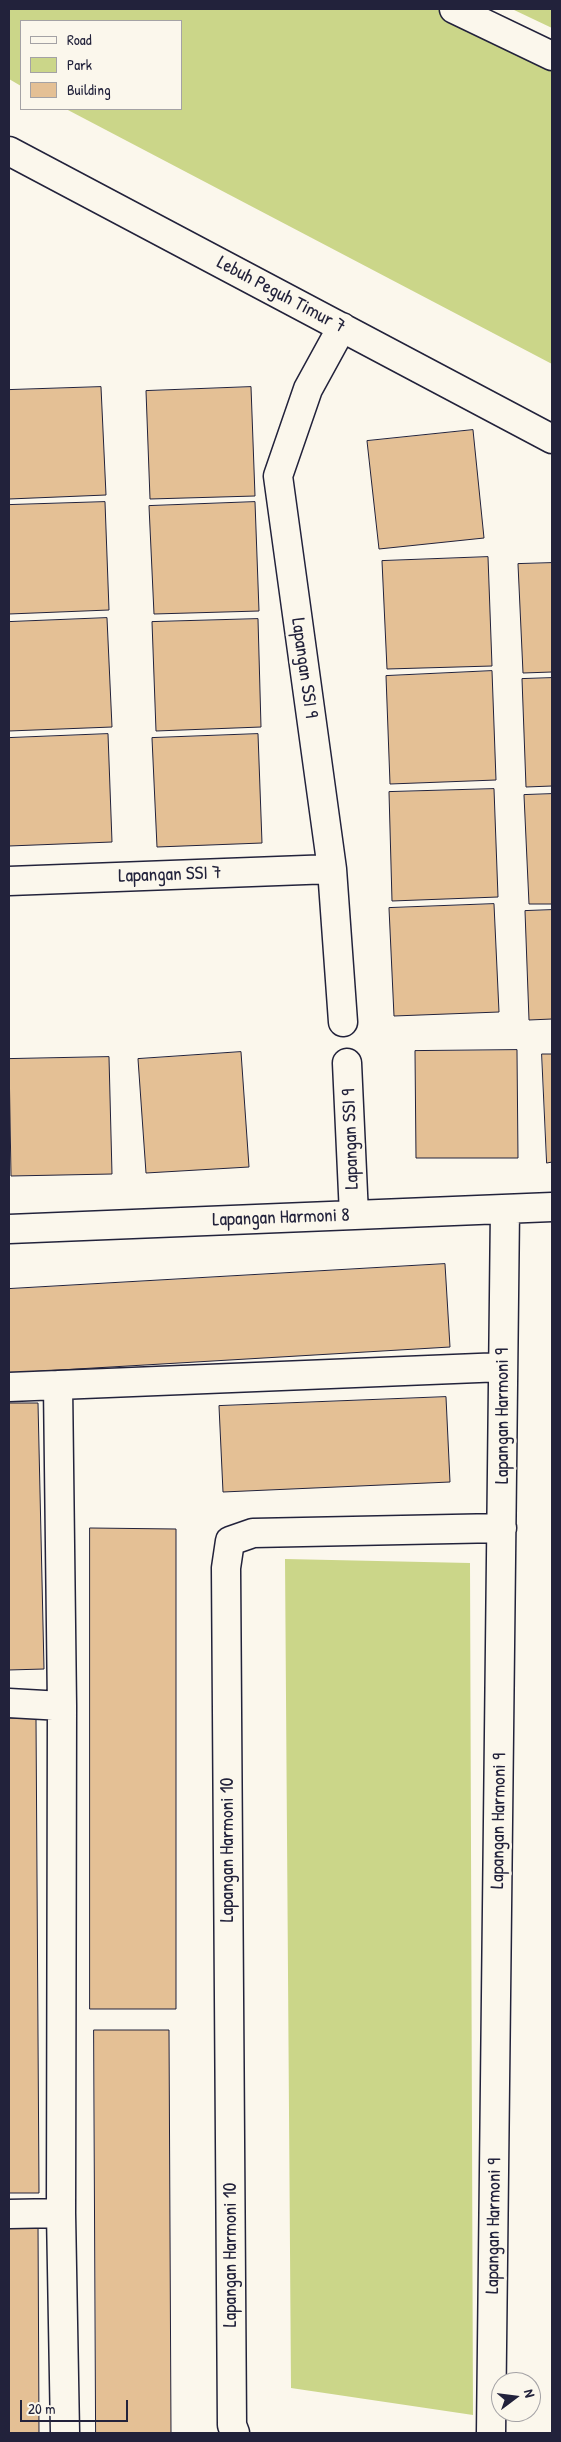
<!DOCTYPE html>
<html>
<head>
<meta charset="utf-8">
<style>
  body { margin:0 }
  #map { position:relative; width:561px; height:2442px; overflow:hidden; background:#fbf7ec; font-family:"Patrick Hand",sans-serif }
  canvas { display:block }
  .frame { position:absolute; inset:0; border:10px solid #22223b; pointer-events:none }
  .legend { position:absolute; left:20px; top:20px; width:162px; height:90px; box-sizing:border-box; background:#fbf7ec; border:1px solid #a4a2a5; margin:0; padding:6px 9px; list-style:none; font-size:15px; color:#22223b }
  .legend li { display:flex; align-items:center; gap:10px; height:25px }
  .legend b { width:25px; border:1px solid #a4a2a5 }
  .north { position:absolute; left:491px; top:2372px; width:50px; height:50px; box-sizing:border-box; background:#fbf7ec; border:1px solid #a4a2a5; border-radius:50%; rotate:75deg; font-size:14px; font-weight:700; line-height:20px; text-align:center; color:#22223b }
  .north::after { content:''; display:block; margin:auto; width:18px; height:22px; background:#22223b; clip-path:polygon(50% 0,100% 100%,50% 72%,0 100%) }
  .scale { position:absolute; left:20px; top:2400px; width:108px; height:22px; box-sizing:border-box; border:2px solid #22223b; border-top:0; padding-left:6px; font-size:15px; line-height:18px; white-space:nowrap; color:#22223b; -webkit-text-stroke:4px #fbf7ec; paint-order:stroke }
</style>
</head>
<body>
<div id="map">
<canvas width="561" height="2442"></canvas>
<div class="frame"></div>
<ul class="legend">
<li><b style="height:6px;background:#fbf7ec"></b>Road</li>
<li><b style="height:14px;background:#cbd689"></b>Park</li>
<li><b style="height:14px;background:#e4c095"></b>Building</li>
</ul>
<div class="north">N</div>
<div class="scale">20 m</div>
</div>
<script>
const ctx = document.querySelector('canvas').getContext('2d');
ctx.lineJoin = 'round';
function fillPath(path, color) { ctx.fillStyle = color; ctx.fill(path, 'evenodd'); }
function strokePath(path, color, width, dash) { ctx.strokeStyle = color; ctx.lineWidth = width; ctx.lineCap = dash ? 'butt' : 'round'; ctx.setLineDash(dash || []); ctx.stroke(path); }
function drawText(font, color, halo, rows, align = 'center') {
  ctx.font = font + ' "Patrick Hand",sans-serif'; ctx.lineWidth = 5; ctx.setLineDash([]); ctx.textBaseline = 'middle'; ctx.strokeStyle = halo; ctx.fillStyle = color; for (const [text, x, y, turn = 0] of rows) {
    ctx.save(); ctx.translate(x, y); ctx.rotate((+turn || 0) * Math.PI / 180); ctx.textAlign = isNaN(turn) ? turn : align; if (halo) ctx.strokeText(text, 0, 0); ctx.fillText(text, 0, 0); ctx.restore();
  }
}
fillPath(new Path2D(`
  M9,9h430l113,54v301l-486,-255h115v-88h-160v65l-12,-7z
  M512,9h40v19z
  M285,1559l185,4 3,852 -182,-27z`), '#cbd689');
const building = new Path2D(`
  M101,387l5,108 -97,4v-109z
  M251,387l4,109 -105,3 -4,-108z
  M473,430l11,108 -105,11 -12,-108z
  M105,502l4,108 -100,4v-109z
  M255,502l4,109 -105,3 -5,-108z
  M488,557l4,109 -105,3 -5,-108z
  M552,563v109l-29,1 -5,-109z
  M107,618l5,109 -103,4v-109z
  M258,619l3,108 -105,4 -4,-109z
  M492,671l4,109 -106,4 -4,-108z
  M552,678v108l-26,1 -4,-108z
  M108,734l4,108 -103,4v-108z
  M258,734l4,109 -105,4 -5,-109z
  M494,789l4,108 -106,4 -3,-109z
  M552,794v110h-23l-5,-109z
  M494,904l5,108 -105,4 -5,-108z
  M552,910v109l-23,1 -4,-109z
  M517,1050l1,108h-102l-1,-107z
  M241,1052l8,115 -103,6 -8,-114z
  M542,1054h10v108l-5,1z
  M109,1057l3,117 -101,2 -2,-117z
  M445,1264l5,83 -441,26v-84z
  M446,1397l4,85 -227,10 -4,-86z
  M9,1403h29l6,266 -35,1z
  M90,1528l86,1v480h-86z
  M9,1718h27l3,475h-30z
  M94,2030h75l2,403h-75z
  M9,2221h29l1,212h-30z`);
fillPath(building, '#e4c095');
strokePath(building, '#22223b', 1);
const minor = new Path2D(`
  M454,9l98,47
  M9,151l543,288
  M342,327l-34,62 -30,87 54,393 11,153
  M9,881l323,-12
  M347,1063l7,152
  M9,1229l543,-22
  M58,1385l4,321 -1,507 4,220
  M9,1387l494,-20
  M9,1703l53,3
  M9,2214l52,-1
  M235,2433l-3,-8 -6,-857 4,-27 23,-8 249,-5
  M491,2433l14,-1224`);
strokePath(minor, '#22223b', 31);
strokePath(minor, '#fbf7ec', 28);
drawText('19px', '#22223b', '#fbf7ec', [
  ["Lebuh Peguh Timur 7",281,295,28],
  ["Lapangan SSI 9",304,668,82],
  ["Lapangan SSI 7",170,875,-2],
  ["Lapangan SSI 9",351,1139,-92],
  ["Lapangan Harmoni 8",281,1218,-2],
  ["Lapangan Harmoni 9",503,1416,-90],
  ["Lapangan Harmoni 9",499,1821,-89],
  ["Lapangan Harmoni 10",228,1850,-90],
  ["Lapangan Harmoni 9",494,2226,-89],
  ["Lapangan Harmoni 10",231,2255,-90]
]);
</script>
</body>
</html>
